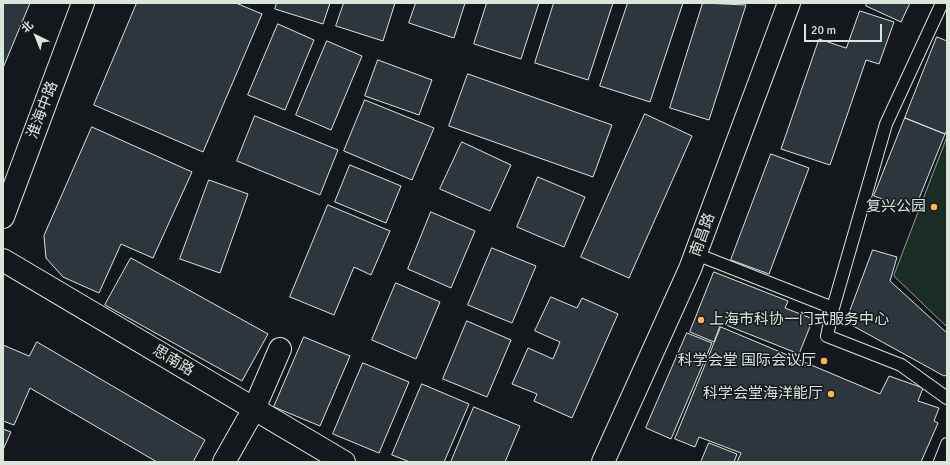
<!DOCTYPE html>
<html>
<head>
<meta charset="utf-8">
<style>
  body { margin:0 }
  #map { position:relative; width:950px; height:465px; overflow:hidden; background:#14181c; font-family:Signika,"Noto Sans SC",sans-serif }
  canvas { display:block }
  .frame { position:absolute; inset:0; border:4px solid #d8e6dc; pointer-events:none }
  .north { position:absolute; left:16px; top:16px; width:40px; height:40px; -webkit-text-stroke:3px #14181c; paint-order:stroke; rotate:317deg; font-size:11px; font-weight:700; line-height:16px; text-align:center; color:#d8e6dc }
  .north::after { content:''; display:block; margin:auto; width:14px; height:18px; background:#d8e6dc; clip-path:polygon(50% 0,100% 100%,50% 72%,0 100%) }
  .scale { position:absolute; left:804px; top:24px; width:78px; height:18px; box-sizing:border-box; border:2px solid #d8e6dc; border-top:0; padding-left:5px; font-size:12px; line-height:14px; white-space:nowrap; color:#d8e6dc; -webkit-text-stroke:3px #14181c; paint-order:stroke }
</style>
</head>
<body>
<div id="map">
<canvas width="950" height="465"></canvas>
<div class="frame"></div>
<div class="north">北</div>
<div class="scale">20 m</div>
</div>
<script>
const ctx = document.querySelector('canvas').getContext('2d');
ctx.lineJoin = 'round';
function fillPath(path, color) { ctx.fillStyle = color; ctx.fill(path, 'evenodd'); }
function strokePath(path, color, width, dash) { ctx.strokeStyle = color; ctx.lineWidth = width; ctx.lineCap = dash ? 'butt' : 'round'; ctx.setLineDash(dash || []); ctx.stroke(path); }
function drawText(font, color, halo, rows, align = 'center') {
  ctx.font = font + ' Signika,"Noto Sans SC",sans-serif'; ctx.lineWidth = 3; ctx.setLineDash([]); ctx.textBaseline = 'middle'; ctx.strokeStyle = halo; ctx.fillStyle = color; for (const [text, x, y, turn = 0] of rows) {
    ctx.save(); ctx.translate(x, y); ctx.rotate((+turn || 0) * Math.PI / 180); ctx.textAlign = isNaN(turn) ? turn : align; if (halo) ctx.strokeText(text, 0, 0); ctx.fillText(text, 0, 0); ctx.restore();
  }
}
const green = new Path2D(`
  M947,137v190l-53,-51z`);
fillPath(green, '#1a2d24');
strokePath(green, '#939e99', 1);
const building = new Path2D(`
  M3,3h27l-27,65z
  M137,3h99l26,11 -59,138 -109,-47z
  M277,3h53l-7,21 -48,-15z
  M344,3h51l-12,38 -47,-15z
  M416,3h49l-11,35 -45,-15z
  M487,3h52l-18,56 -47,-15z
  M554,3h59l-25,77 -53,-17z
  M628,3h55l-33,99 -50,-16z
  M703,3l43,2 -37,115 -39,-12z
  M867,3h43l-9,19 -35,-16z
  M860,11l34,11 -15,42 -13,-4 -36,105 -49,-16 38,-110 27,9z
  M278,24l36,16 -29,70 -37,-15z
  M937,37l10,4v89l-2,4 -40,-16z
  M327,41l35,15 -31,74 -35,-15z
  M378,60l54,20 -13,35 -54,-19z
  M468,74l144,51 -19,52 -144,-51z
  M365,100l69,28 -22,52 -68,-29z
  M645,114l47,22 -63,142 -48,-21z
  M255,116l83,34 -18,45 -83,-34z
  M905,118l40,16 -31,77 -40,-15z
  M92,127l100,45 -39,86 -32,-14 -22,49 -36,-16 -17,-19 -2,-22z
  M462,142l49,23 -21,46 -50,-22z
  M771,154l38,14 -40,106 -38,-14z
  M350,165l51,21 -15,37 -51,-21z
  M538,177l47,20 -21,50 -47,-20z
  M209,180l39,14 -28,79 -40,-14z
  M328,205l62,26 -19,44 -17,-8 -20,48 -44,-18z
  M431,212l44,19 -24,57 -43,-19z
  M492,248l44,18 -24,57 -44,-18z
  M873,250l24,7 -7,24 57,52v42l-3,1 -98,-54z
  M131,258l137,76 -26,47 -137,-76z
  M714,272l74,29 -3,7 28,11 -14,35 -78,-31 -7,19 -24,-10z
  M396,283l44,19 -24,57 -44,-19z
  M551,297l26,11 5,-10 36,16 -46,104 -38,-17 3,-7 -25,-10 16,-36 25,11 7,-17 -25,-11z
  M467,321l44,19 -24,57 -44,-18z
  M721,327l159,67 9,-18 34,12 -5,13 21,7 -5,13 4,2 -17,39h-184l4,-9 -42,-16 -4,10 -20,-8z
  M687,333l25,10 -41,96 -25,-11z
  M304,337l46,19 -30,70 -46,-19z
  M37,342l168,98 -12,22h-36l-127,-74 -16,37 -11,-4v-76l26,11z
  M363,363l46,19 -30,71 -46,-19z
  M422,384l47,20 -25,58h-34l-18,-7z
  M474,407l46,19 -15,36h-54z
  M3,429l8,3 -8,18z
  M709,443l28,11 -3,8h-33z`);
fillPath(building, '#2c363c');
strokePath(building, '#d8e6dc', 1);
const service = new Path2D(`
  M696,254l137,54 -6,28 74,29 46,33
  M833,308l53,-184 56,-121
  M940,462l7,-18`);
const minor = new Path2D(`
  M3,260l341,202
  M224,462l30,-53 26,-60
  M603,462l87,-193 99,-266`);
const secondary = new Path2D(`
  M3,217l80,-214`);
strokePath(service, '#d8e6dc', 14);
strokePath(minor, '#d8e6dc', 24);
strokePath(secondary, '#d8e6dc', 24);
strokePath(service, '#14181c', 12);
strokePath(minor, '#14181c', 22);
strokePath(secondary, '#14181c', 22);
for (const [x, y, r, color] of [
  [934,207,4,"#ffb74d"],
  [701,320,4,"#ffb74d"],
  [824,361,4,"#ffb74d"],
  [831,394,4,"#ffb74d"]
]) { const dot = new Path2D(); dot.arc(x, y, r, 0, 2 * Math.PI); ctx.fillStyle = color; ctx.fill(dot); strokePath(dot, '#14181c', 1.5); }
drawText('15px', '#d8e6dc', '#14181c', [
  ["淮海中路",43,110,-69],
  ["南昌路",703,235,-70],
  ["思南路",173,361,31]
]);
drawText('15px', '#d8e6dc', '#14181c', [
  ["复兴公园",926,207],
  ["上海市科协一门式服务中心",709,320,"left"],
  ["科学会堂 国际会议厅",816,361],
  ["科学会堂海洋能厅",823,394]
], 'right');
</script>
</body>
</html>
